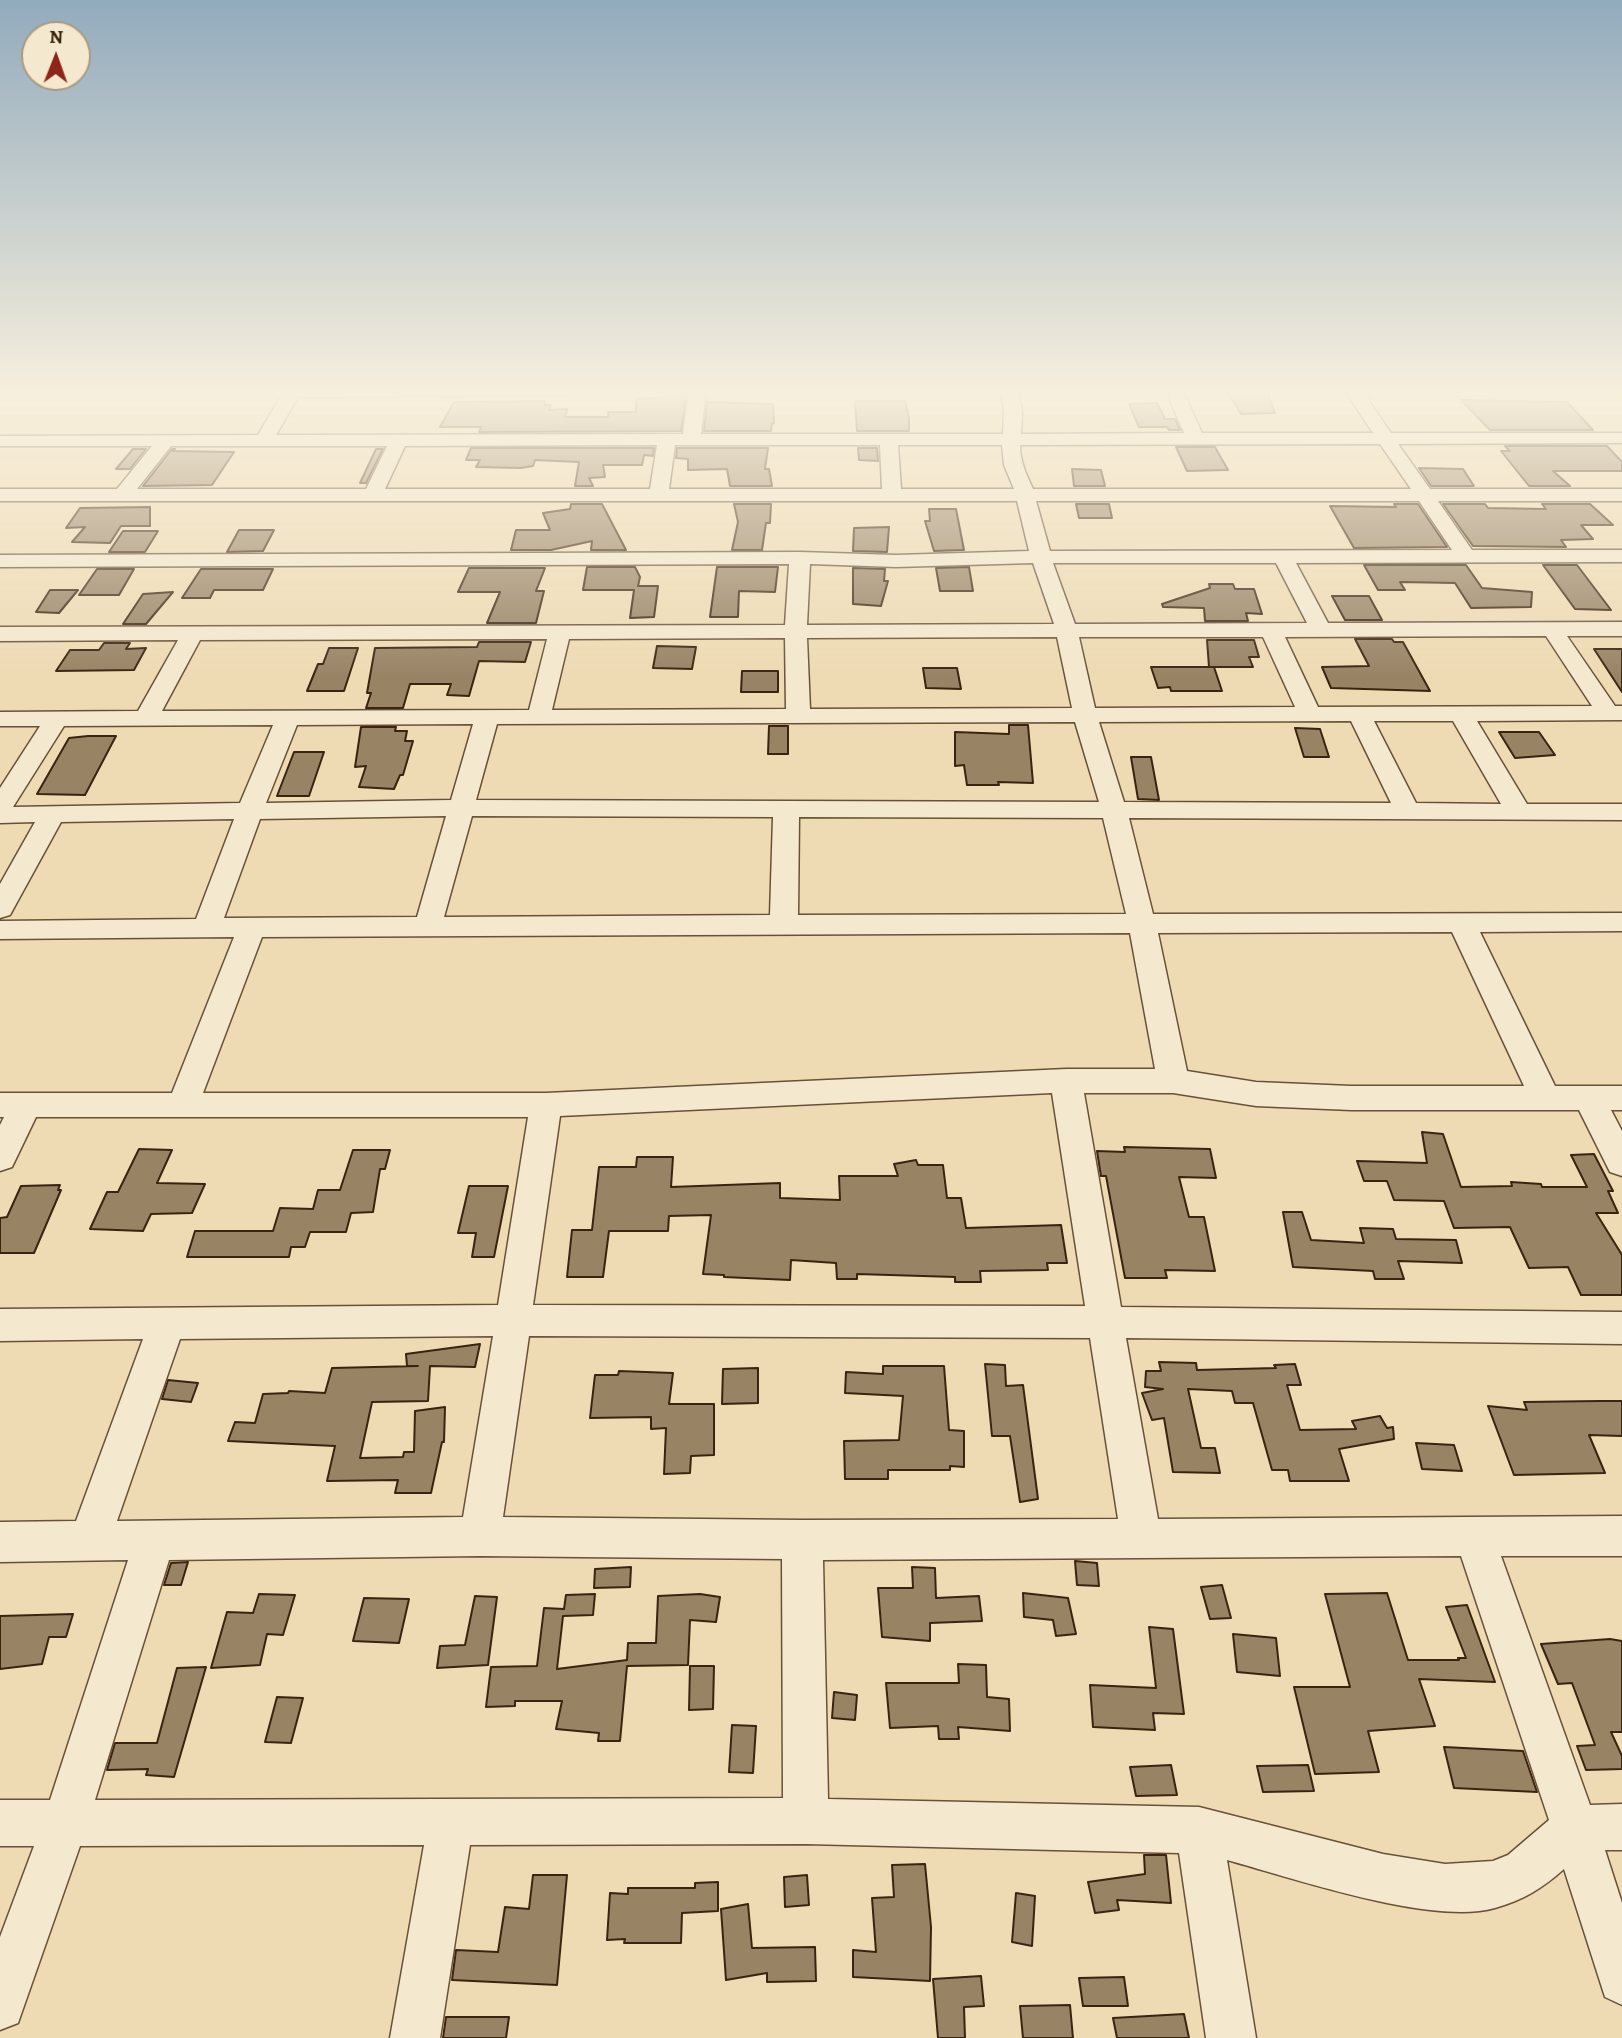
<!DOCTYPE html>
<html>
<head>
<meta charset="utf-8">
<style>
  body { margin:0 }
  #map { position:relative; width:1622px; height:2038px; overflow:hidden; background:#eedbb4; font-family:Alegreya,serif }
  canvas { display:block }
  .north { position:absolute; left:21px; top:21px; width:70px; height:70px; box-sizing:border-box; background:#f4e8ce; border:2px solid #aa9a82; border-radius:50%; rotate:1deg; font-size:19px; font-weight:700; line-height:28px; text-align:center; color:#3a240f }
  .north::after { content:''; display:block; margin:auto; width:24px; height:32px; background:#8f2418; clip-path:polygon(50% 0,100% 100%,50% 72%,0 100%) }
</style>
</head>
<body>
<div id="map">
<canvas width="1622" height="2038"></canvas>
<div class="north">N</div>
</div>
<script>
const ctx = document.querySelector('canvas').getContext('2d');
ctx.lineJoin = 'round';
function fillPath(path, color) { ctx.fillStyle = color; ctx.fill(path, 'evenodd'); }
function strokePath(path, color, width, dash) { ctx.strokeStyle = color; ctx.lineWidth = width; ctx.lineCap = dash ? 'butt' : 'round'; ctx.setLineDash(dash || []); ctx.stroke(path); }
const building = new Path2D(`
  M1228,393l40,1 7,19 -34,1z
  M686,396l-5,35 -202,1 2,-5h-41l14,-25 91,-1 -1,4h7l-2,5 18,-1 -2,8h43v-5h28v-13z
  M1461,400l106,2 26,28h-103z
  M855,401h50l4,17v13h-52z
  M707,402l66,2 1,19 -2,1 -1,7h-67z
  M1157,403l8,16h10l5,11h-11l-2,-3h-28l-10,-23z
  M1505,446h102l15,16v9h-69l17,15h-41l-28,-35h9z
  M1176,447h39l13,23 -41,1z
  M471,448h183l-1,8 -9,-1 -2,10h-39l2,12 -16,1 4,8h-18l4,-24 -44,-2 -2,6 -12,2 -45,-1 4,-7h-14z
  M677,448h91l-3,21h4l3,17h-42l-3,-17 -39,1v-11l-12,-1z
  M858,448h19l1,13 -19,-1z
  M133,449h13l-16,20h-14z
  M172,449h3l-2,2 61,1 -22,33 -69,1z
  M376,449h7l-17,34h-6z
  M1419,468l44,1 11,17h-43z
  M1072,469l29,1 4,16h-31z
  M571,504h31l24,46h-35l1,-9 -41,9h-40l5,-20h34l-7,-17 27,-4z
  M734,504h37l-1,19h-4l-4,27h-30l6,-28z
  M1076,504h33l3,14h-33z
  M1394,504h24l29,43 -93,1 -24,-42 66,1z
  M1443,504h42l3,4 58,1 -4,-5h48l23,21h-32l12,14 -32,1 5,7 -93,-1z
  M150,507v19h-29l-11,17 -38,-1 13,-15 -19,1 14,-20z
  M929,509h27l8,41 -30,1 -9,-30h5z
  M889,527l-2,25 -34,-1 1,-23z
  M239,530h35l-11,21 -36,1z
  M123,531h35l-13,21h-36z
  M1364,565h102l16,23 50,4 -1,15 -60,1 -16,-25 -55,-1 5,8h-27z
  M1543,565h34l34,45 -36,-1z
  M587,567h48l5,10 -2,9h20l-4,31 -24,1 4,-28h-51z
  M717,567h61l-3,25 -36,-1 -1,26h-28z
  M969,567l4,24h-33l-4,-23z
  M469,568h76l-9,23h8l-8,32h-49l13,-31h-42z
  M853,568l32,1 -1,12h4l-7,25 -28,-2z
  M97,569h37l-15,26h-40z
  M201,569h72l-10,21h-49l-4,8h-28z
  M1209,584h24l2,5h19l8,25 -16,-1 2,8h-43l-1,-13 -41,-1 -1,-3 48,-16z
  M50,590h28l-19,23 -23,-1z
  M173,592l-27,32h-23l20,-30z
  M1332,596h37l13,24h-37z
  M1355,639h37l2,3h9l27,49 -99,-3 -9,-21 47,-1z
  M1207,640h47l5,17h-10l4,10h-44z
  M479,642h52l-6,20 -46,-1 -10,35 -22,-1 4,-11h-41l-7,24h-37l5,-15h-4l8,-45 102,-1z
  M104,643h26l-4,6 20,-1 -12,22 -78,1 14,-21h29z
  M657,646l39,1 -4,22 -39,-1z
  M329,648h29l-14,43h-37l11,-27h5z
  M1594,649h28v43z
  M1151,667h63l8,24h-51l-1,-4 -12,1z
  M923,668h34l4,21 -35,-1z
  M742,671h36v21h-37z
  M1009,725h19l5,58 -35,-1 1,3h-32l-3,-20 -9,1v-34l54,2z
  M769,726h19v28h-20z
  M361,727h35l-1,4h12l-2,10h8l-10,34h-3l-6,14 -35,-2 7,-21 -11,1z
  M1295,728l25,1 9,28h-25z
  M1499,732h40l16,23 -40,3z
  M88,736h28l-31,59 -48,-1 32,-56z
  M294,752h30l-15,44h-32z
  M1131,757h20l8,43 -21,-1z
  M1422,1132l21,2 18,53 51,-1 -1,-4 30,2 1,3h45l-16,-32 23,-1 19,37h-5l10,22h-22l26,42v40h-41l-13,-28 -39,1 -19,-41 -56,1 -10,-27 -50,-1 -7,-19h-23l-7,-20 70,2z
  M1124,1147l86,2 6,29 -37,-1 10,40h15l11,54 -50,-1 2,8h-42l-19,-102h-5l-4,-25 28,1z
  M139,1149l33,1 -15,33 48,1 -13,29 -41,1 -8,17 -53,-2 17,-37h11z
  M353,1150h37l-5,19h-5l-7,43 -22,1 -5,19h-36l-5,15h-14l-2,10h-102l8,-26h78l7,-23 33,1 5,-19h22z
  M637,1157h36l-2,30 109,-4v15l60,2 -1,-24h59l-4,-12 22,-4 2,5h25l4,33h14l5,30 95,-3 6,38h-20l1,7 -68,1 1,11h-26v-5l-98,-3v5h-20l-1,-16 -45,-3 -1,20 -66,-3v-2l-21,-1 8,-59 -42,1 -1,15h-59l-6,46h-36l5,-47h20l7,-63h37z
  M60,1185l-2,5h3l-27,63h-34v-35l7,-1 14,-31z
  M469,1186h39l-14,71h-22l4,-24h-18z
  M1283,1212h19l9,28 53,3 -4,-15 33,1 3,10 60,1 6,23 -64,-2 6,18h-29l-2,-8 -80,-4z
  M480,1344l-5,23 -45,-1 -2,35 -56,1 -12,56 43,-1 1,-5h10l1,-41 30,-4 -1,35h-2l-11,51h-36l3,-13 -71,1 8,-35 -107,-5 7,-19 20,1 8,-29 25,-1 1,-2 36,2 7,-25 86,-2h-11l-1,-12z
  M1159,1362l37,1 1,7 79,-2 -2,-3 21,-1 6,21h-14l13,45 56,-1 -4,-8 28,-5 7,12 6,-1 1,12 -55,10 10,32h-59l-2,-11h-16l-19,-67h-18l-3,-12 -44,-2 13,59h14l5,25 -47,-1 -9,-54 -12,2 -10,-27 21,-4 -18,-2 1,-16h15z
  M985,1364l20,1 1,21 17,-1 15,114 -18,3 -10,-66h-18z
  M883,1366h61l5,64 15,1v36l-14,-1v4h-62v9h-43l-1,-38 55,-1 4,-44 -58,-3 1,-21 37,2z
  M758,1368v35l-36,1 1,-35z
  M619,1371l54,2 -4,31h45v51l-23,1 -1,17 -26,1 2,-46 -15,1v-12l-61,1 5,-43h23z
  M168,1380l30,3 -7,19 -29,-3z
  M1600,1401h22v35l-33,-1 16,38 -91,2 -26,-69 39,4 -3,-8z
  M1416,1443l38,2 8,26 -40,-2z
  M1075,1561l22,2 2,23 -22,-1z
  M188,1562l-7,23h-17l7,-22z
  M631,1567l-1,20 -36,1 1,-19z
  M912,1567l23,1 1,30 43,-2 3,25 -52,2v18l-48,-4 -4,-49h35z
  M1222,1585l9,33 -21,1 -9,-32z
  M1023,1593l45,5 8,36 -20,2 -3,-16 -29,-3z
  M1387,1593l21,67h51l-1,-2h8l-20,-51 21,-2 28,77 -76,-3 16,47 -67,5 11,41 -64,2 -21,-87h56l-25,-93z
  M259,1594l36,1 -12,40 -16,-1 -7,31 -49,3 16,-56 26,1z
  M595,1594l-2,21 -30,1 -6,53 70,-9 1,-17h28l2,-47 42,-2 20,3 -4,25 -26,-2 -2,45 -61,1 -7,75h-22l1,-8 -43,-4 6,-28h-47v5l-29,1 5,-40 46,-1 7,-58 20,1 2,-14z
  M475,1596l22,1 -9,68 -51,3 3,-22 25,-1z
  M364,1598l45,1 -10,44 -46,-2z
  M73,1614l-7,23h-17l-7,27 -42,5v-53z
  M1149,1627l24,2 11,85 -31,-1 2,17 -62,-3 -3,-42 66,3z
  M1233,1634l43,4 4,38 -43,-4z
  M1610,1639l12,2v91h-11l11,24v13l-36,1 -9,-24 18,-1 -23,-62 -14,1 -17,-40z
  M958,1664l28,1 1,32 22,2 1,32 -52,-4 1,12h-20l-1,-13 -48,2 -4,-45h73z
  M690,1666h24l-1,43 -24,1z
  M206,1667l-32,110 -28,-2 2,-6 -41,1 8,-27h42l20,-75z
  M834,1692l23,3 -2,25 -23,-2z
  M277,1697l26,1 -12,45 -26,-1z
  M732,1725l24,1 -3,47 -24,-1z
  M1444,1747l79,4 14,41 -83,-4z
  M1171,1765l6,30 -41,1 -6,-29z
  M1308,1765l6,26 -51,1 -6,-26z
  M1144,1855h22l5,48 -54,-3 2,10 -24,3 -7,-31 57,-8z
  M925,1864l6,63 -1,54 -77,-4v-27l23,2 -4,-54 22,-1 -2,-32z
  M533,1875h34l-10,110 -105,-5 4,-30 42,2 7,-45 24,2z
  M807,1875l2,30 -24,2 -1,-30z
  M718,1882v29l-36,2 -1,30h-57l1,-4 -18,1 3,-47 18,1v-6h67v-5z
  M1016,1893l19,3 -3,50 -20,-4z
  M748,1904l4,44 63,-1 1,34 -49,1v-9l-41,7 -5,-71z
  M981,1976l3,30 -20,1 1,31h-27l-5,-59z
  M1124,1977l4,29h-45l-4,-28z
  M1070,2005l3,33h-50l-3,-32z
  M1184,2014l5,24h-72l-4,-20z
  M446,2017h63l-3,21h-63z`);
fillPath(building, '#988365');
strokePath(building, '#3a240f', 2);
const minor = new Path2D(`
  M284,391h289l-8,5 -267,1 -22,38 407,-1 6,-43h17l-5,43h302l1,-23 -3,-20h17l4,20 -1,23 163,-1 -18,-42h17l19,42h171l-28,-42h17l29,42h231v10l-224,1 32,45h192v12h-184l34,49h150v12l-326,1 32,60 294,-1v14h-55l48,70h7v14l-145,1 50,83h95v16l-493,-2 24,96 469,-1v18l-142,1 75,154h67v24h-11l11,21v45l-12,-4 -31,-62h-228l-95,-4 -83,-13h-89l37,214 501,5v32l-496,-6 32,181 464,-3v40h-121l89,249 32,-1v46h-17l17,53v102l-17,-8 -41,-128c-21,19 -41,31 -69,39 -63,18 -202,-30 -268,-48l29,178h-50l-27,-185 -373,-9 -336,1 -30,193h-50l34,-193 -344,1 -62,177 -18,7v-93l34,-91h-34v-46h50l78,-240 -128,2v-40l76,-1 67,-182 -143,2v-32l498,-4 30,-188h-492l-24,50 -12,4v-46l4,-8h-4v-24h172l62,-156 -234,2v-18l196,-2 38,-100 -173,3 -51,93 -10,3v-34l35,-62 -35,1v-35l40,-62h-40v-14l138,-1 40,-71 -178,1v-14l785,-2 4,-61 -789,3v-12l800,-3 96,3 133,-4 -12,-50h-1017v-12h117l35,-43h-152v-10l258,-1zM1380,444l31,45h-378c-7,-15 -13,-28 -13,-44zM657,445l-7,44h-265l20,-43zM675,445h205l2,44h-213zM898,445h104l2,20 10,24h-113zM171,446h216l-21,43h-229zM1036,501h383l33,49 -402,1zM1033,563l21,61 -247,1 3,-61 86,3zM1053,563h223l31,60 -232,1zM1546,636l46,70 -274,1 -33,-70zM1057,637l15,71 -262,1 -3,-71zM1079,637h184l32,70 -200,1zM785,638l1,71 -234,1 17,-71zM547,639l-18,71 -367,1 38,-71zM1351,721l40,82 -267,-1 -25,-80zM1374,721h79l48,83 -85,-1zM1075,722l24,80 -623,-2 21,-76zM473,724l-22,76 -185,3 31,-78zM273,725l-33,78 -227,4 51,-81zM446,816l-29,101 -193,1 36,-99zM472,816l301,1 -3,98 -326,2zM799,817l304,1 23,96 -328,1zM1452,932l72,154h-173l-95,-4 -69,-11 -29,-138zM1130,933l25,136h-89l-520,24h-343l59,-156zM1052,1093l33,213 -552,-1 27,-189zM493,1336l-30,181 -346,4 63,-182zM529,1336l561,2 28,181 -316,1 -299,-3zM480,1556l302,3 1,239 -688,2 74,-240zM1461,1556l88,264 -41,35 -15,6 -48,3 -62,-10 -184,-47 -371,-8 -5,-239z`);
strokePath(minor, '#675238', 3);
fillPath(minor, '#f4e8ce');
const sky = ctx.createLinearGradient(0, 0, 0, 677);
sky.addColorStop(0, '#92abbd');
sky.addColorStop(0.58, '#f7efdd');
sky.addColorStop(1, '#f7efdd00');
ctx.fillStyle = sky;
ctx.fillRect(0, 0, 1622, 677);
</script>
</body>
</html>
